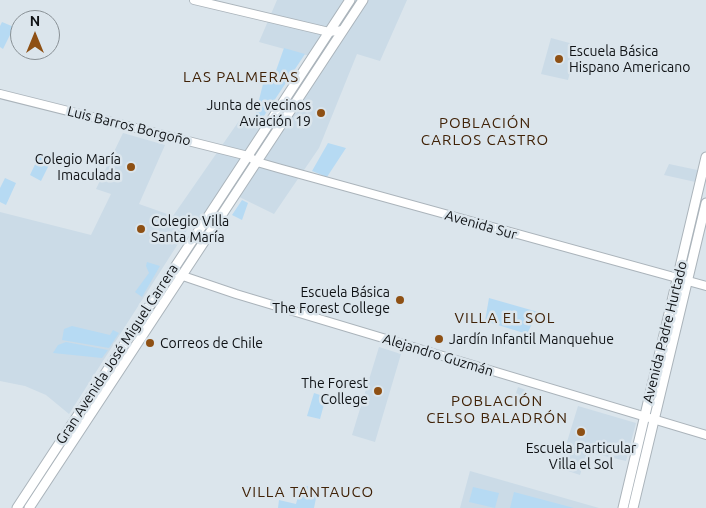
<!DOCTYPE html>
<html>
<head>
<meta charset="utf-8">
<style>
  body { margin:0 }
  #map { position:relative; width:706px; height:508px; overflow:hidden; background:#dbe5ec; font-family:Ubuntu,sans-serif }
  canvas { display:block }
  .north { position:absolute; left:10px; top:10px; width:50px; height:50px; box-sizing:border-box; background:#dbe5ec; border:1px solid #899196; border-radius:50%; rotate:0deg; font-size:14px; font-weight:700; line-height:20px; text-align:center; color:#0f1215 }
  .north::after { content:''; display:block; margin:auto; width:18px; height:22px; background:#8e5014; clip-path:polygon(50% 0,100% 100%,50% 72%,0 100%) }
</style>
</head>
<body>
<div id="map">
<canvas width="706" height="508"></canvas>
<div class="north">N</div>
</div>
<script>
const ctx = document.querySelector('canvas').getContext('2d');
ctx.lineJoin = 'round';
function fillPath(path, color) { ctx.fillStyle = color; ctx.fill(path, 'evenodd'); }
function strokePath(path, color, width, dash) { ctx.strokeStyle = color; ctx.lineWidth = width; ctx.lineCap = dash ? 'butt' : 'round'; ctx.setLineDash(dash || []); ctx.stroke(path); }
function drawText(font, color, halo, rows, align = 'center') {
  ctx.font = font + ' Ubuntu,sans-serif'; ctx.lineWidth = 5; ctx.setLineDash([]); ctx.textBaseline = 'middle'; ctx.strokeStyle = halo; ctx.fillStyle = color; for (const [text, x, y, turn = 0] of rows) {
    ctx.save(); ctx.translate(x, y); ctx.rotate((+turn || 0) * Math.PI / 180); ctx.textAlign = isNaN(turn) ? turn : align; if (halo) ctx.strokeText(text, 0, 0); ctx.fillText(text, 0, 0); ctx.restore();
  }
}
fillPath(new Path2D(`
  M277,0h130l-27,61 -23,-7 -38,94 -45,66 -53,-26 -24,36 -5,-2 -123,192 -23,-19 -21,-9 -25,-5v-169l91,23 20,-41 -15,-5 27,-56 42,12 -26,59 34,12 68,-98 39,16 48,-73 -69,-19z
  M551,38l26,7 -9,35 -27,-6z
  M669,164l33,7 -2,12 -36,-8z
  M379,347l22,7 -26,88 -23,-7z
  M518,387l10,4 -5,15 -10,-4z
  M578,406l58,17 -10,38 -39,-9 -7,23 -21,-7z
  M470,471l129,37h-139z`), '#cbdbe7');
fillPath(new Path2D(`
  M2,22l12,5 -11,22 -3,-2v-21z
  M284,48l21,6 -47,71 -3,-1 1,-6 -1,-2 8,-32 9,-2z
  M328,143l18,5 -19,29 -15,-6z
  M40,154l12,5 -11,22 -11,-6z
  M5,178l11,5 -10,22 -6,-3v-14z
  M242,200l6,3 -6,17 -10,-5z
  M147,262l13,4 -18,31 -7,-5 14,-19 -3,-7z
  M489,298l49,14 -11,22 -42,-13z
  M72,326l38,9 3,-5 6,3 -10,15 -47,-8 2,-11z
  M66,342l42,8 -6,8 -49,-5 5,-8z
  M314,393l12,4 -6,22 -13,-3z
  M301,485l17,3 -4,20h-36l1,-8 17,4z
  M473,487l26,6 -4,15 -26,-6z
  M514,492l60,16h-64z`), '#b6daf3');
const secondary = new Path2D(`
  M194,0l135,32 14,-2
  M0,94l248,62 9,6 21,6 428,118
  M177,274l59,20 470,141`);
const primary = new Path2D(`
  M17,508l333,-508
  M29,508l334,-508
  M623,508l83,-351
  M633,508l73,-305`);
strokePath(secondary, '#abb4bb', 10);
strokePath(primary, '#abb4bb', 11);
strokePath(secondary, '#fff', 8);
strokePath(primary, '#fff', 9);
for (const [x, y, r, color] of [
  [559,59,5,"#8e5014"],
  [321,113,5,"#8e5014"],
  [131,167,5,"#8e5014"],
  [141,229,5,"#8e5014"],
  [400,300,5,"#8e5014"],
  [439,339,5,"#8e5014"],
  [150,343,5,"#8e5014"],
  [378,391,5,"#8e5014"],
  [581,432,5,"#8e5014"]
]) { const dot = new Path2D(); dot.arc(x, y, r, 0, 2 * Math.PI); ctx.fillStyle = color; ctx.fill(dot); strokePath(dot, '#dbe5ec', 2); }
drawText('14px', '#0f1215', '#dbe5ec', [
  ["Escuela Básica",569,51],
  ["Hispano Americano",569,67],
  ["Junta de vecinos",311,105,"right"],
  ["Aviación 19",311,121,"right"],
  ["Colegio María",121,159,"right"],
  ["Imaculada",121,175,"right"],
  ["Colegio Villa",151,221],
  ["Santa María",151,237],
  ["Escuela Básica",390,292,"right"],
  ["The Forest College",390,308,"right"],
  ["Jardín Infantil Manquehue",449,339],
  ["Correos de Chile",160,343],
  ["The Forest",368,383,"right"],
  ["College",368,399,"right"],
  ["Escuela Particular",581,448,"center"],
  ["Villa el Sol",581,464,"center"]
], 'left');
drawText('14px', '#0f1215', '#dbe5ec', [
  ["Luis Barros Borgoño",129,126,14],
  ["Avenida Sur",481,225,16],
  ["Avenida Padre Hurtado",665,332,-76],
  ["Gran Avenida José Miguel Carrera",117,354,-57],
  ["Alejandro Guzmán",438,355,17]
]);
ctx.letterSpacing = '1px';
drawText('15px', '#402207', '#dbe5ec', [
  ["LAS PALMERAS",241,77],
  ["POBLACIÓN",485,123],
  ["CARLOS CASTRO",485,140],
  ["VILLA EL SOL",505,318],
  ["POBLACIÓN",497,401],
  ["CELSO BALADRÓN",497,418],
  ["VILLA TANTAUCO",308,492]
]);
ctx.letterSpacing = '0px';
</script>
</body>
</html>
